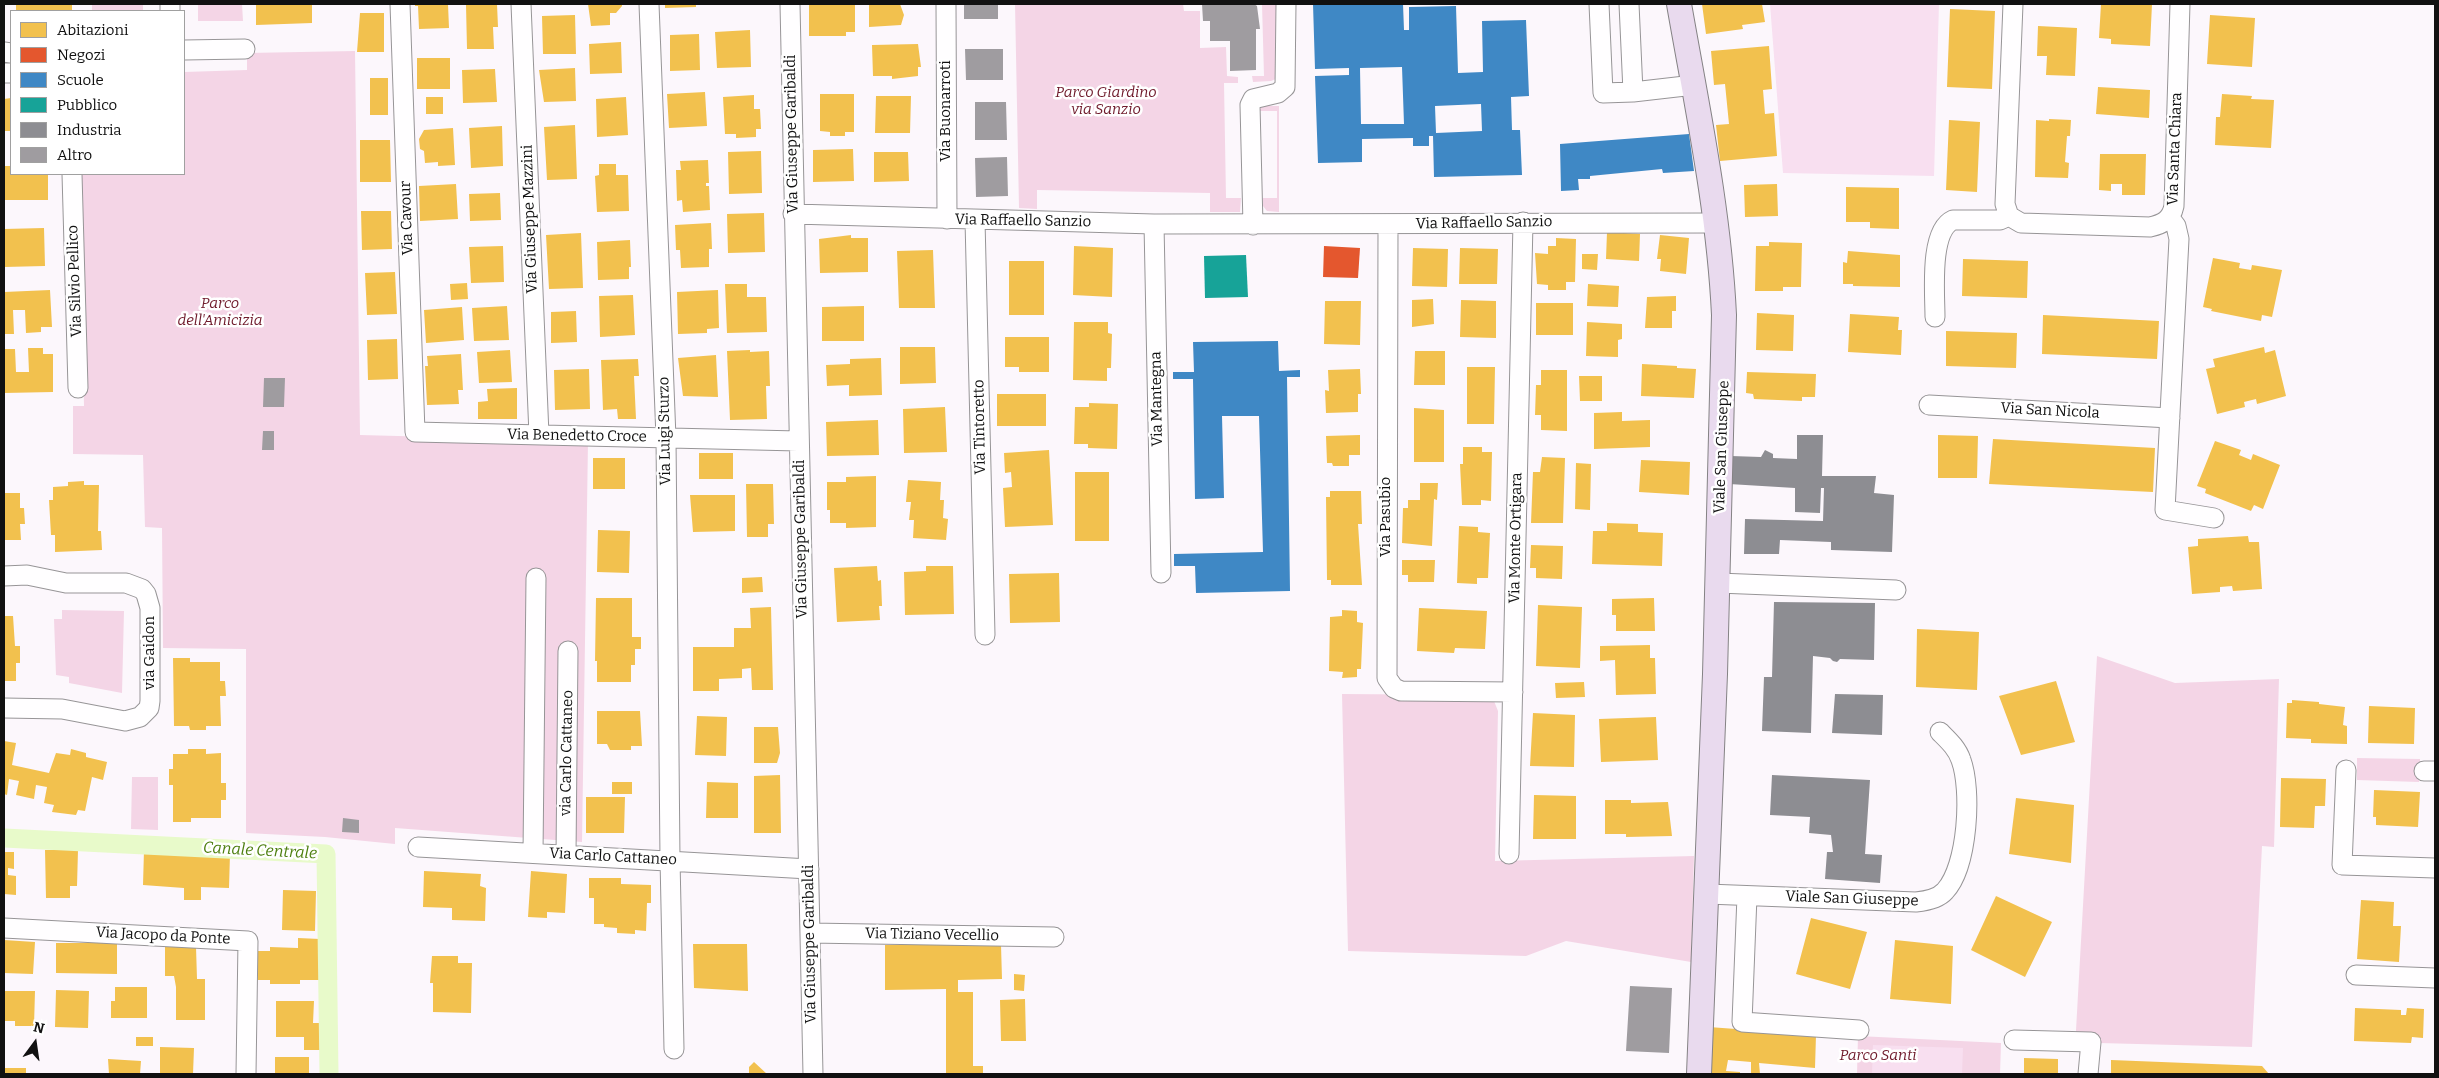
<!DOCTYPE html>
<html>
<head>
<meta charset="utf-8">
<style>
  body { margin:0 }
  #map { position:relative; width:2439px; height:1078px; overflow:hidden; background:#fcf7fc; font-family:Bitter,serif }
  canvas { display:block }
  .frame { position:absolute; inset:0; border:5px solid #111; pointer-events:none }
  .legend { position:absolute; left:10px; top:10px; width:175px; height:165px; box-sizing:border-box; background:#fff; border:1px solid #a0a0a0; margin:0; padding:6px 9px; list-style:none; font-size:15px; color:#111 }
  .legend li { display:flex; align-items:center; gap:10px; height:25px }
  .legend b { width:25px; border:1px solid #a0a0a0 }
  .north { position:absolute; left:10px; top:1018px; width:50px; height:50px; -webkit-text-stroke:4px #fff; paint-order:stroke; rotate:14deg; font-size:14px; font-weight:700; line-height:20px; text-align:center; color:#111 }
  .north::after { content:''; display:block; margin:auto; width:18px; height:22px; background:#111; clip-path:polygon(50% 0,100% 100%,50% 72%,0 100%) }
</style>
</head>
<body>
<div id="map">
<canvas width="2439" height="1078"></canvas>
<div class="frame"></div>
<ul class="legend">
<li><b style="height:14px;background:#f2c14e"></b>Abitazioni</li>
<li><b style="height:14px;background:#e4572e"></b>Negozi</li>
<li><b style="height:14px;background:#3f88c5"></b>Scuole</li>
<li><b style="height:14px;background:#17a398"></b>Pubblico</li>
<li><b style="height:14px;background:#8d8d92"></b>Industria</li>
<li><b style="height:14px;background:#9f9ca0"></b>Altro</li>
</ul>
<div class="north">N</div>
</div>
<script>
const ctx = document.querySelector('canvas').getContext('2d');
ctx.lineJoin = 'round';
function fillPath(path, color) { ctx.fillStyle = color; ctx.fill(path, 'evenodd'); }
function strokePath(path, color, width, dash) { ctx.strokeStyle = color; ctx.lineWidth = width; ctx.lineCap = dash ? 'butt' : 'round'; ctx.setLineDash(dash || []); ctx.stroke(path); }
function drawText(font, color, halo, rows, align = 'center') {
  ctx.font = font + ' Bitter,serif'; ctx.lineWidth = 5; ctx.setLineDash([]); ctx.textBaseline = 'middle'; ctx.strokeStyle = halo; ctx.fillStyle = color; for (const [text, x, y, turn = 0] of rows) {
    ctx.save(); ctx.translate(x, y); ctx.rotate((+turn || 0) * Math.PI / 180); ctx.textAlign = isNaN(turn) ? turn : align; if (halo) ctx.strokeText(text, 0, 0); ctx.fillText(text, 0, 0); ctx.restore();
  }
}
fillPath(new Path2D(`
  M92,4h51v7h-51z
  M198,4h44l1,17h-45z
  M1015,4h168l1,7h16v37l26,-1 1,29 11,1v6h-14l2,115h15l-1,14h-30v-19l-173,-3v19l-18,-1z
  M1262,4h17l-1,74 -7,3 -18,1 -1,-6h12z
  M355,51l5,384 228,6 -6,401 -187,-14v16l-70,-7 -79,-4v-184l-83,-1 -1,-120 -17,-1 -2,-72 -70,-1v-48h11l-5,-232h105v-102l63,-2v-17z
  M1259,106h20v106l-12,-1 -4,-5v-8h14v-87h-18z
  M62,610l62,1 -2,82 -53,-10v-6l-13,-2 -2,-56h8z
  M2097,656l78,27 104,-4 -5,168 -12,-1 -10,201 -153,-4 -24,5z
  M1342,694l137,1 15,6 4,10 -3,150 199,-5 -3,106 -125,-21 -40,15 -178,-5z
  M2357,758l63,1 -1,23 -62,-2z
  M132,777h26v53l-27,-1z
  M1858,1036l143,7 -1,31h-143z`), '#f4d5e6');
fillPath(new Path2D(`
  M1770,4h169l-5,172 -151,-3z
  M1873,1045l90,3 -1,26h-90z`), '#f8dff0');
fillPath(new Path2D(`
  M16,4h56v7h-56z
  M256,4h56v19l-56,2z
  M415,4h33l1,24 -30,1 -1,-23h-3z
  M497,4l1,23h-5l1,22h-27l-1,-44z
  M588,4h34v2l-6,7h-6v12l-19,1z
  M665,4h31v3l-31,1z
  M809,4h46v28h-9v4h-37z
  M869,4h31l4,11 -3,10 -32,2z
  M1702,4h60l3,18 -23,3 1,4 -37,5z
  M2101,4h51l-2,42 -39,-2v-5l-12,-1z
  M1950,9l45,2 -3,78 -45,-2z
  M360,13h24v39h-27z
  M575,15l1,39h-33l-1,-38z
  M2210,15l45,3 -3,49 -45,-3z
  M2038,26l39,2 -2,48 -29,-1 1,-19h-10z
  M750,30l1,37 -34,1 -2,-36z
  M699,34l1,36 -30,1v-36z
  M621,42l1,31 -32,1 -1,-30z
  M918,44l3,23h-3v9l-26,3v-3h-19l-1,-31z
  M1769,46l3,43 -9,1 2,24 9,-1 3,43 -57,5 -4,-36 13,-1 -4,-40 -11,1 -3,-34z
  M417,58h33v31h-33z
  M575,68l1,33 -32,1 -5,-32z
  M495,69l2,33 -34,1 -1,-33z
  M370,78h18v37h-18z
  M2098,87l52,3 -1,28 -53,-4z
  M705,92l2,34 -38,2 -2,-34z
  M820,94h34v38h-9v4h-15v-4l-10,-1z
  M2222,94l30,2 -1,3 23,1 -3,48 -56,-3 1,-28h4z
  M754,95v14h6l1,20h-5v8l-20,1v-4h-11l-2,-37z
  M876,96h35l-1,37h-35z
  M426,97h17v17h-17z
  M626,97l2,38 -31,2 -1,-38z
  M11,98v33h-7v-32z
  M2049,119l22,1 -1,16h-3l-2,26 4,1 -1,15 -33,-1 1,-57 13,1z
  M1949,120l31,2 -3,70 -31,-2z
  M575,125l2,54 -30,1 -3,-53z
  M502,126l1,40 -32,2 -2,-40z
  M453,128l2,37 -17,1v-4l-13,1 -1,-12 -4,-2 -1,-10 5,-9z
  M360,140h30l1,42h-31z
  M853,149l1,32 -41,1v-32z
  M761,151l1,42 -33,1 -1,-42z
  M874,152h34l1,29 -35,1z
  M2100,154h46l-1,41h-23v-11h-11v7l-12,-1z
  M708,160l1,23h-3v3h3l1,24 -27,2 -1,-12 -5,1 -1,-31h5l-1,-9z
  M599,164h17v11h12l1,36 -32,1 -2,-36 4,-1z
  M4,166h7v8h37v26h-44z
  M456,184l2,35 -38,2 -1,-35z
  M1777,184l1,32 -33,1 -1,-32z
  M1846,187l53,1v41l-29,-1v-6h-24z
  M500,193l1,27 -31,1 -1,-27z
  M361,211h30l1,38 -30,1z
  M764,213l1,39 -37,1 -1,-39z
  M711,223l1,26h-3v18l-28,1 -1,-18h-4l-1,-25z
  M44,228l1,38 -41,1v-38z
  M1607,232l33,2 -1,27 -33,-2z
  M581,233l2,55 -34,1 -3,-54z
  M851,235v3h17v34l-48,1 -1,-34z
  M1660,235l29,3 -3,36 -26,-3 1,-12h-4z
  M1556,238l20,1 -1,43h-9v8h-18v-5l-11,-1 -2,-31 13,1v-8h8z
  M630,240l1,27h-2v12l-31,1 -1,-38z
  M1769,242l33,1 -1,44h-18v4h-28l1,-45h13z
  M503,246l1,36 -33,1 -2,-36z
  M1074,246l39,2 -1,49 -39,-2z
  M1413,248l35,1 -1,38 -35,-1z
  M1460,248l38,1 -1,35h-38z
  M933,250l2,58h-36l-2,-57z
  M1848,251l52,4v32l-47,-1v-2h-10v-22l4,1z
  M1582,254h16l-1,16 -15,-1z
  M2213,258l27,5 -1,5 12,2 1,-5 30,5 -10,47 -10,-2 -1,6 -50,-10 1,-2 -9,-2z
  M1963,259l65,2 -1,37 -65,-2z
  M1009,261h35v54h-35z
  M395,272l2,42 -30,1 -2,-42z
  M467,283l1,16 -17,1 -1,-16z
  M725,284h22v13h19l1,35 -40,1z
  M1588,284l31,2 -1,21 -31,-1z
  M50,290l2,37h-11v5l-15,1 -1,-23h-12l1,24h-10v-42z
  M718,290l1,38 -12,1v4l-29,1 -1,-42z
  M633,295l2,40 -35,2 -1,-41z
  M1676,296v15h-4v17h-27l2,-31z
  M1433,299l1,25 -22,3v-27z
  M1461,300l35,1v37l-36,-1z
  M1325,301h36l-1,44 -36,-1z
  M1536,303h37v32h-37z
  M507,306l2,34 -35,1 -2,-33z
  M864,306v35h-42v-34z
  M462,307l2,33 -38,3 -2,-33z
  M576,311l1,31 -26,1v-31z
  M1757,313l37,2 -1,36 -37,-1z
  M1850,314l49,3 -1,13h4l-1,25 -53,-3z
  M2043,315l116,6 -2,38 -115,-5z
  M1074,322h34v11l4,1 -1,34h-4v13l-34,-1z
  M1587,322l35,2v15l-4,1v17l-32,-1z
  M1946,331l71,2 -1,35 -70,-2z
  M1005,337h44v35h-30v-5h-14z
  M397,339l1,40 -30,1 -1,-40z
  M900,347h35l1,36 -36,1z
  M2264,347l1,6 10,-3 11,46 -29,8 -1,-5 -12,3 1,5 -28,7 -11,-45 9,-2 -2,-8z
  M28,348h15v6h10v38l-49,1v-44h11l1,23h13z
  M510,350l2,32 -33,1 -2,-31z
  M750,350v2l19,-1 1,35h-4l1,33 -37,1 -3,-69z
  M1415,351h30v34h-31z
  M461,354l2,36h-5l1,14 -32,1 -2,-39h3l-1,-10z
  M716,355l2,42 -35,-1 -5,-38z
  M881,358l1,37 -33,1v-11l-22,1 -1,-21 24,-1v-5z
  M638,359l1,17h-5l2,43h-18l-1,-10 -14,1 -2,-50z
  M1642,364l35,2v2l19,1 -2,29 -53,-2z
  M1467,367h28l-1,57h-27z
  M589,369l1,40 -35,1 -1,-40z
  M1360,369l1,25h-3v18l-32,1 -1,-23 4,1 -1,-21z
  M1541,370h26v61l-26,-1v-15h-6l1,-30h5z
  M1747,372l69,2 -1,23h-13v4l-48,-2 -1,-5 -7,-1z
  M1579,376h23v25h-22z
  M517,388v31h-39v-17l10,-1 -1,-12z
  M997,394h49v32h-49z
  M1089,403l29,1 -1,45 -29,-1v-4h-14l1,-37h14z
  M945,407l2,45 -43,1 -1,-44z
  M1414,408l30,2v52h-30z
  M1622,412v9l28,-1v27l-56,2v-36z
  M878,420l1,35 -52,1 -1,-34z
  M1360,435v20h-11v11h-16l-1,-3h-5l-1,-27z
  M1938,435l40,1 -1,42h-39z
  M1993,439l162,9 -2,44 -164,-8z
  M2215,441l26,9 -2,5 12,5 2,-6 27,11 -17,44 -9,-4 -3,6 -46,-18 1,-4 -9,-3z
  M1463,447h19v5h10l-1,49 -10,-1v5h-19l-2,-41h3z
  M1049,450l4,75 -48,2 -2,-39 9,-1 -1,-15 -6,1 -1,-20z
  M699,453h34v26h-34z
  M1542,457l23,1 -2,65h-32l2,-51h7z
  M593,458h32v31h-32z
  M1641,460l49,2 -1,33 -50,-3z
  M1576,463l15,1 -1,46 -15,-1z
  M1075,472h34v69h-34z
  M876,476v51l-30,1v-5h-16v-13h-3v-28h19v-5z
  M908,480l33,2 -1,18h4l-1,18 5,1 -2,21 -33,-2 1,-18h-5l2,-18h-5z
  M84,481v4h15l-1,46h3l1,19 -47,2v-17h-4l-2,-35h4v-13l15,-1v-4z
  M1420,483h18l-1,17 -3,-1 -2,47 -30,-3 1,-35h5v-8h12z
  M746,484h27l1,40h-6v13h-21z
  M1330,491h31l1,33h-4l4,61h-31v-5h-4l-1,-83h4z
  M4,493h16v15h4l1,16h-5l1,16h-17z
  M690,495h45v36l-42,1z
  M1607,523l31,1v8l25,1 -1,33 -70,-2 1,-33h14z
  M1459,526l19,1v5l12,1 -2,45h-11v6l-20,-1z
  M598,530l32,1 -1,42 -32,-1z
  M2248,536l1,6h10l3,47 -29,2 -1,-5 -12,1v5l-28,2 -4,-47 10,-1v-7z
  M1531,545l32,1 -1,33 -26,-1v-10h-6z
  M1402,560h33l-1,22h-26v-7h-6z
  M877,566l1,15 3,-1 1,26h-3l1,14 -43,2 -3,-54z
  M926,566h27l1,48 -49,1 -1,-43 22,-1z
  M1059,573l1,49 -50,1 -1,-49z
  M762,577l1,15 -21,1v-15z
  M596,598h36v39h9v12h-6v16h-4v17h-34v-21h-2z
  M1654,598l1,33h-39v-16h-4v-16z
  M1538,605l44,2 -2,61 -44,-2z
  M771,607l2,83h-21l-1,-22 -9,1v9l-23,1v12h-26v-44h41v-19h17l-1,-20z
  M1419,608l68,3 -2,38 -30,-1 -1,5 -37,-2z
  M1342,610l15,1v11l6,1 -2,46h-4v8l-15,1 1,-6 -14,-1 1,-54 12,-1z
  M4,616h9l2,30h5v17h-4v18h-12z
  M1917,629l62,3 -2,58 -61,-3z
  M1650,645v13h5l1,36 -40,1 -1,-35 -15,1v-15z
  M173,658h17v4h30v19h5l1,15h-6l1,30h-15v4h-16l-1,-4h-15z
  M2056,681l19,61 -54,13 -22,-59z
  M1584,682l1,15 -29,1 -1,-15z
  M2292,700l27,2v2l26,3 -2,18 4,1v18l-36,-1v-4l-25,-1 1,-35h5z
  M2369,706l46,2 -1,36 -46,-1z
  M597,711h43l2,35h-11v4h-21l-3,-6h-10z
  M1533,713l42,2 -1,52 -44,-1z
  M697,716l30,1 -1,39 -31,-1z
  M1656,717l2,43 -57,2 -2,-43z
  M754,727h24l2,26 -3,10h-23z
  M4,741l12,2 -4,22 37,8 7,-20 14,2 1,-6 15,4v4l21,5 -4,18 -11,-3 -7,34 -7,-1 -2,5 -24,-3 2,-7 -10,-2 3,-16 -11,-2 -2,14 -18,-4 3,-14 -10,-2 -2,16 -3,-1z
  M188,749h18v5l15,-1v30h5v17h-5v18h-30v4h-18v-37h-4v-16h4v-15h15z
  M780,775l1,58h-27v-57z
  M2281,778l45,1 -1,27h-10l-1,22 -34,-1z
  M612,782h20v12h-20z
  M707,782l31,1v35h-32z
  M2374,790l46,2 -2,35 -42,-2v-8h-3z
  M1534,795l42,1v43h-43z
  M586,797h39l-1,36h-38z
  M2016,798l58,7 -3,58 -62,-9z
  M1605,800h26v3l37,-1 4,34 -46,1v-3h-21z
  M45,850h33l-1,36h-7v12h-24z
  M144,850l86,4 -1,34 -28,-1v13h-17v-12l-41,-3z
  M4,852h10v17l-6,-1v7l8,1v19l-12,-1z
  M424,871l57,3 -1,12 6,2 -1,33 -33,-1v-12l-29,-1z
  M531,871l36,3 -2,39 -18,-1v6l-19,-1z
  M589,878h32v6l30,1v18h-4l-1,28 -11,-1v4l-18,-1v-5l-13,-1v-3h-10v-26h-5z
  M283,890l33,1 -1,40 -33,-1z
  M1996,896l56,26 -27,55 -54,-27z
  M2361,900l33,2 -1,24h8l-2,36 -42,-3z
  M1811,918l56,14 -17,57 -54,-15z
  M298,938l22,1v41h-20v4h-30v-4h-12v-29h12v-4l28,1z
  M4,940l31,2 -2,32 -29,-1z
  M1895,940l58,6 -2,58 -61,-5z
  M56,943h61v31l-61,-1z
  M693,944h54l1,47 -54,-3z
  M885,945h116l1,34 -44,1v12h15v74h10v8h-37v-85l-61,1z
  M165,947h31l1,32h8v41h-29v-33l-2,-11h-9z
  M432,956h26v7h14l-1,50 -38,-1v-29h-3z
  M1014,974l11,1 -1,16 -10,-1z
  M115,987h32v31h-36v-17h4z
  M56,990l33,1 -1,37 -33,-1z
  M4,991h31l-1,35h-19v-5h-11z
  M1025,999l1,42h-25l-1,-41z
  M276,1001h38l-1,22h7v27h-16v-13h-28z
  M2355,1008l46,2v5h5l1,-7 17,1 -1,29 -11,-1 -1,6 -57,-2z
  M1709,1027l107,8 -1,33 -56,-5 1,11h-9v-12l-23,-2 -2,11 14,1v2h-34z
  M136,1037h17v9h-17z
  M160,1047l34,1 -1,26h-33z
  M275,1057h34v17h-34z
  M2024,1058l34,1v15h-34z
  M108,1059l33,2 -1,13h-31z
  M2111,1060l151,6 7,8h-158z
  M754,1062l13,12h-18v-7z
  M4,1068h22v6h-22z`), '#f2c14e');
fillPath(new Path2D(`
  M1324,246l36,2 -2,30 -35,-1z`), '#e4572e');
fillPath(new Path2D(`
  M1313,4h90l1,26h5v-23l47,-1 2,67 25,-1 -1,-51 44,-1 3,76 -18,1 1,33h8l2,45 -88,2 -1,-41h-4v10h-16v-8l-51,1v23l-44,1 -3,-87 34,-1v-7l-34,1zM1402,67l2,57h-43l-1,-56zM1481,104l1,27 -46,2 -1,-27z
  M1689,134l5,37 -31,2 -1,-4 -72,7v3h-12l1,11 -18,1 -1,-47z
  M1278,341l1,30 21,-1v7h-13l3,214 -94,2 -1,-27h-21v-12l89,-2 -4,-136h-37l2,82 -29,1 -2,-120h-20v-7h21l-1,-30z`), '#3f88c5');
fillPath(new Path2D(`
  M1246,255l2,42 -43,1 -1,-42z`), '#17a398');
fillPath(new Path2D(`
  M1797,435h26l-1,41h54l-2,17 20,2 -2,57 -61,-2v-8l-51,-2 -1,14h-35l1,-35 78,2 1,-33h-3l-1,25 -25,-1v-24l-66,-4 2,-28 30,1 4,-7 8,4v4l24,1z
  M1774,602l101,1 -1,57 -34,-1 -3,3 -4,-1 -3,-3 -17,-2 -2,77 -49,-2 2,-54h8z
  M1835,694l48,1 -1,40 -50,-2z
  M1772,775l98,5 -5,74 17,1 -2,28 -55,-4 2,-27h6l-2,-17 -22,-2 1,-16 -40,-2z`), '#8d8d92');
strokePath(new Path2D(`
  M4,838l322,16 3,220`), '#e8faca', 19);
fillPath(new Path2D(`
  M964,4h34v15h-34z
  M1202,4h52l3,2 3,23h-4v41l-26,1v-30h-20v-20h-7z
  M965,49h38v31h-37z
  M975,102h31l1,38h-32z
  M1007,157l1,39 -32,1 -1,-39z
  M264,378h21l-1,29h-21z
  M263,431h11v19h-12z
  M343,818l16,2v13l-17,-1z
  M1630,986l42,2 -3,65 -43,-2z`), '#9f9ca0');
const minor = new Path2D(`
  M170,4v7
  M400,4l15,428 383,9
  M521,4l18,431
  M649,4l17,434 4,421 4,190
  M790,4l23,1070
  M946,4l1,215
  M1599,4l4,89 30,-1
  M1629,4l4,88 61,-7
  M2013,4l-8,200 4,12 12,7 129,4c13,-3 21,-7 24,-21l6,-202
  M184,50l61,-1
  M4,52l7,1
  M4,73h7
  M72,174l6,214
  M793,214l361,10 561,-1
  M2170,218l6,8 3,13 -14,271 49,8
  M975,220l10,415
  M1154,224l7,349
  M1253,225l-3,-120 3,-6 25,-6 7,-6 1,-83
  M1388,225l-1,453 7,10 7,3 112,1
  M1935,317c0,-24 -6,-86 18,-97h47l9,-4
  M1929,405l241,13
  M4,576l23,-1 39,8h60l16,6 4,5 4,14v93l-1,7 -9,9 -15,4 -63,-12 -58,-1
  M1718,583l178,7
  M2346,770l-4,95 93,3
  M2424,771h11
  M418,847l391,22
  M533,853l3,-275
  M1509,854l14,-632
  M566,855l2,-204
  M1707,894l209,8c10,-1 22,-3 29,-11 23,-25 27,-101 16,-131 -4,-12 -13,-20 -21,-28
  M1747,896l-5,126 117,8
  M4,928l244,13 -2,133
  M810,933l244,4
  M2356,975l79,3
  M2014,1040l77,2 -3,32`);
const major = new Path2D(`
  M1679,4c18,103 40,206 45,311l-9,359 -16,400`);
strokePath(minor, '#979597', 21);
strokePath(major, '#848284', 26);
strokePath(minor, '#fffeff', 19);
strokePath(major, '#e9daee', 24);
drawText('italic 15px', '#6f1a2b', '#fff', [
  ["Parco Giardino",1106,93],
  ["via Sanzio",1106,110],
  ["Parco",220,304],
  ["dell'Amicizia",220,321],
  ["Parco Santi",1878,1056]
]);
drawText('15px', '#111', '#fff', [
  ["Via Buonarroti",946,111,-90],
  ["Via Giuseppe Garibaldi",792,134,-91],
  ["Via Santa Chiara",2175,149,-88],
  ["Via Cavour",407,218,-92],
  ["Via Giuseppe Mazzini",530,219,-92],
  ["Via Raffaello Sanzio",1023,221,1],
  ["Via Raffaello Sanzio",1484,223,-1],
  ["Via Silvio Pellico",75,281,-92],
  ["Via Mantegna",1157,399,-91],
  ["Via San Nicola",2050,411,3],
  ["Via Tintoretto",980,427,-91],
  ["Via Luigi Sturzo",665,431,-91],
  ["Via Benedetto Croce",577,436,1],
  ["Viale San Giuseppe",1722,447,-88],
  ["Via Pasubio",1386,517,-90],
  ["Via Monte Ortigara",1516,538,-89],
  ["Via Giuseppe Garibaldi",801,539,-91],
  ["via Gaidon",150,653,-90],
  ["via Carlo Cattaneo",567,753,-89],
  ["Via Carlo Cattaneo",613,857,3],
  ["Viale San Giuseppe",1852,899,2],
  ["Via Tiziano Vecellio",932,935,1],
  ["Via Jacopo da Ponte",163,936,3],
  ["Via Giuseppe Garibaldi",810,944,-91]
]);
drawText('italic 16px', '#4d7f0f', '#fff', [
  ["Canale Centrale",260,851,3]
]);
</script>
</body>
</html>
